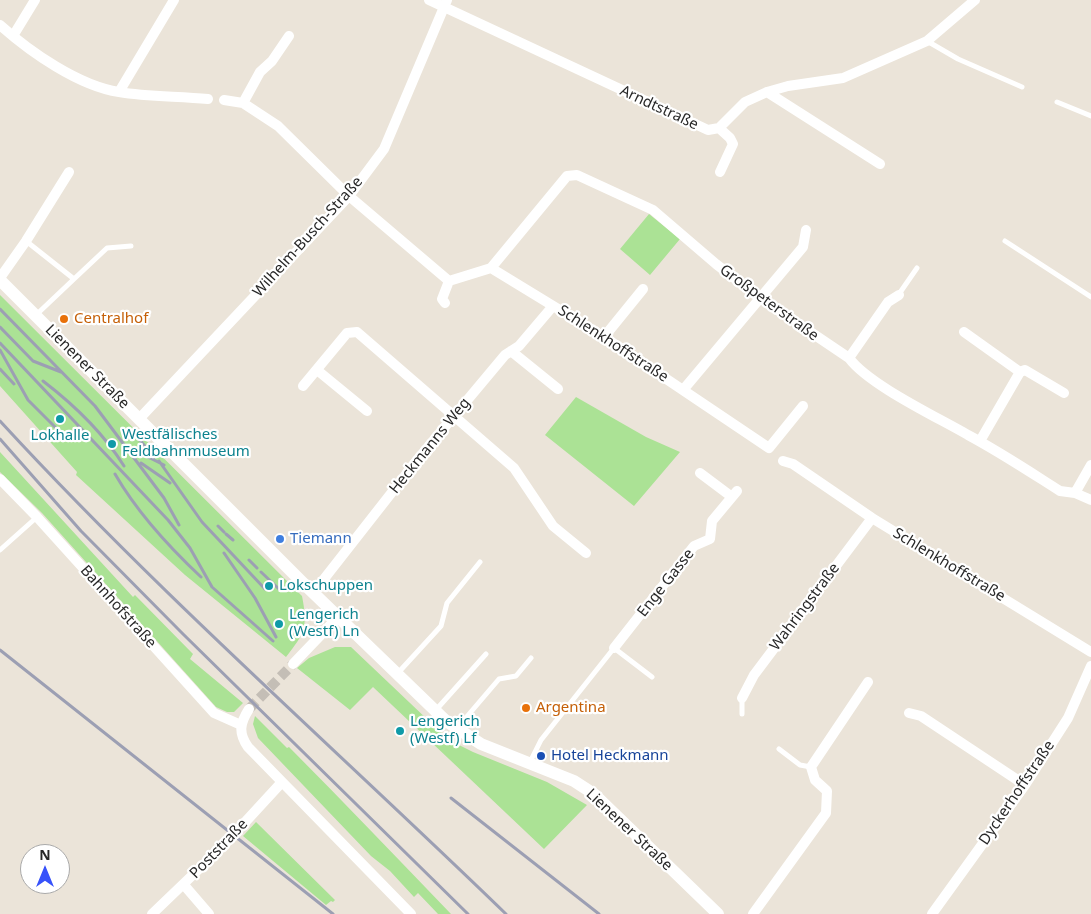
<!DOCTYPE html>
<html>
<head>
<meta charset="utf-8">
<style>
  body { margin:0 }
  #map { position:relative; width:1091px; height:914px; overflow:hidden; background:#ebe4d9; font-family:"Noto Sans",sans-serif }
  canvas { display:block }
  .north { position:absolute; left:20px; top:844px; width:50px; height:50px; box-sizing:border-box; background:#fff; border:1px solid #a9a9a9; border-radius:50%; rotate:0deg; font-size:14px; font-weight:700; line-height:20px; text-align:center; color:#282828 }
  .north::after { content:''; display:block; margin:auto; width:18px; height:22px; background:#3752fa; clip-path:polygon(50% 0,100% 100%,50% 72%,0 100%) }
</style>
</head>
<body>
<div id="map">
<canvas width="1091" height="914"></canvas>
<div class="north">N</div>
</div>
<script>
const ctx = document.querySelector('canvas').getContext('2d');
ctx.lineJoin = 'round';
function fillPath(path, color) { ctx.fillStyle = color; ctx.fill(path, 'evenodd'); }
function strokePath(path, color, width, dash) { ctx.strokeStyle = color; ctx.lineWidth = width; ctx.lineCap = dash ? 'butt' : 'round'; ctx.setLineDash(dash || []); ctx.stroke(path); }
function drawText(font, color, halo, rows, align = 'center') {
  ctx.font = font + ' "Noto Sans",sans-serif'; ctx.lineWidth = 4.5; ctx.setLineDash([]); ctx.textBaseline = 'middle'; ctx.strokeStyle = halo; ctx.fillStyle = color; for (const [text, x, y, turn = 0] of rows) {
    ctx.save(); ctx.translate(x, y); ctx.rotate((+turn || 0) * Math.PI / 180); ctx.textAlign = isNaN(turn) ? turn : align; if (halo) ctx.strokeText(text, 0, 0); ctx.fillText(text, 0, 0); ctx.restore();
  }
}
fillPath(new Path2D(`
  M649,214l31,25 -30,36 -30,-26z
  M0,295l302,301c6,31 3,37 -16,61l-101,-82 -109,-100 1,-3 -77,-86z
  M576,397l70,40 34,15 -46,54 -89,-71z
  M0,452l133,145 2,-2 58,59 -3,5 53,44 -9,9h-7l-11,-5 -174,-194 -42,-41z
  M335,647h16l98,93 24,12 74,30 40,23 -43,44 -171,-162 -23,23 -53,-42 12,-10z
  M255,716l32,32 2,-1c55,55 108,111 162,167h-13l-20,-21 -4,4 -24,-26 -19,-15 -113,-118 -5,-14z
  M256,822l79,78 -2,2 -2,-1 -5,4 -83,-69z`), '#abe295');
strokePath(new Path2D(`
  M249,709l44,-45`), '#c4beb6', 10, [10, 5]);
strokePath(new Path2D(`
  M927,41l31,18 64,28
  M1057,102l34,14
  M26,241l48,38 33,-31 24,-2
  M1005,241l86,56
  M899,294l18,-26
  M36,315l38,-36
  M0,550l37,-33
  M397,674l44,-48 6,-23 33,-41
  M435,711l51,-57
  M742,714v-16
  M458,727l41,-48 17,-3 15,-18
  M779,749l21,16 11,2
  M530,762l11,-22 73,-92 38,29`), '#fff', 5);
strokePath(new Path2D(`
  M429,0l279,130 11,-2 26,-26 22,-10 21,-6 55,-8 84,-37 48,-41
  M0,25c30,27 79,61 119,67 29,5 60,4 89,7
  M13,36l22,-36
  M119,92l55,-92
  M767,92l113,72
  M224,100l19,3 35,23 71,70 100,85 42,-13 113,69 165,111 34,-42
  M243,103l17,-31 12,-11 17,-25
  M719,128l11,10 3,6 -13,28
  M491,268l76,-92 10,-1 76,35 63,54 44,34 89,60c20,27 88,59 119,77 32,17 62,37 92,56l15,2 16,7
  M0,278l26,-37 43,-69
  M445,303l-3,-4 7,-18
  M964,332l56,40
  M604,337l39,-48
  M511,351l47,38
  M849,358l39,-56 11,-7
  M317,370l50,41
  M303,386l44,-53 10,-1 157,136 39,58 33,27
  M683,390l120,-143 3,-17
  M139,419l210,-223 35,-47 63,-149
  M980,441l40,-69 5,-2 39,23
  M783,461l10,3 79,54 219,134
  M700,473l32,24
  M0,479l37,38 177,196 27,12
  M1075,493l16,-28
  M313,593l105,-134 87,-104 14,-9 34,-40
  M614,648l80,-102 16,-7 2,-18 25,-30
  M293,664l45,-47
  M742,698l12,-23 118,-157
  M249,709c-9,14 -11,24 -1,38l163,167
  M909,713l12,3 104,69
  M184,885l25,29
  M152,914l73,-70 57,-62
  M753,914l73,-101 1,-22 -12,-11 -4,-13 57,-85
  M932,914l93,-129 43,-67 23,-52`), '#fff', 10);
strokePath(new Path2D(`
  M0,280l302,302 144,139 35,23 93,37 20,13 124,120`), '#fff', 12);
strokePath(new Path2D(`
  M0,309l95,97 69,92 15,27
  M0,327l33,34 28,11
  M0,343l168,177 22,28 22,39 61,54
  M0,350l28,50 40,40
  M0,369l14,15
  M43,381c30,23 61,53 81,85
  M0,421c159,173 337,329 506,493
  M138,438l16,19
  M0,439l81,92 102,103 285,280
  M126,446l38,19
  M159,461l43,61 63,67
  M141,463l29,20
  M115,474c22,38 54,73 86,103
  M218,526l6,6
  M226,534l7,6
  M224,553l31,45 21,39
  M249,560l8,8
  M261,572l19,18
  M0,650l333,264
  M451,798l148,116`), '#9c9fb3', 3);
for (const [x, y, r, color] of [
  [64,319,5,"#e8710a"],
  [60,419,5,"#0f9aa8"],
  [112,444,5,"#0f9aa8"],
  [280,539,5,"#3f7fe0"],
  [269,586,5,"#0f9aa8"],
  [279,624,5,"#0f9aa8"],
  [526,708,5,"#e8710a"],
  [400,731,5,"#0f9aa8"],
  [541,756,5,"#1a4fb4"]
]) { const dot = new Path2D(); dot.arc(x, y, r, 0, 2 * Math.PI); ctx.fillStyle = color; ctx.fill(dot); strokePath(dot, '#fff', 2); }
drawText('15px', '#282828', '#fff', [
  ["Arndtstraße",659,108,25],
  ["Wilhelm-Busch-Straße",308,237,-48],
  ["Großpeterstraße",769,303,36],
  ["Schlenkhoffstraße",613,344,33],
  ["Lienener Straße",87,367,45],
  ["Heckmanns Weg",430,446,-51],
  ["Schlenkhoffstraße",949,565,31],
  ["Enge Gasse",666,583,-52],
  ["Bahnhofstraße",118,607,48],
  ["Wahringstraße",805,607,-53],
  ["Dyckerhoffstraße",1017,793,-56],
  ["Lienener Straße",629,830,43],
  ["Poststraße",219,849,-46]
]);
drawText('15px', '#c56008', '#fff', [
  ["Centralhof",74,319],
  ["Argentina",536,708]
], 'left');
drawText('15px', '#0d838f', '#fff', [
  ["Westfälisches",122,435],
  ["Feldbahnmuseum",122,452],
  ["Lokhalle",60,436,"center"],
  ["Lokschuppen",279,586],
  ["Lengerich",289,615],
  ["(Westf) Ln",289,632],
  ["Lengerich",410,722],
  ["(Westf) Lf",410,739]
], 'left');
drawText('15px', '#366cbe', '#fff', [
  ["Tiemann",290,539]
], 'left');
drawText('15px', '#164399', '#fff', [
  ["Hotel Heckmann",551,756]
], 'left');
</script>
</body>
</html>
